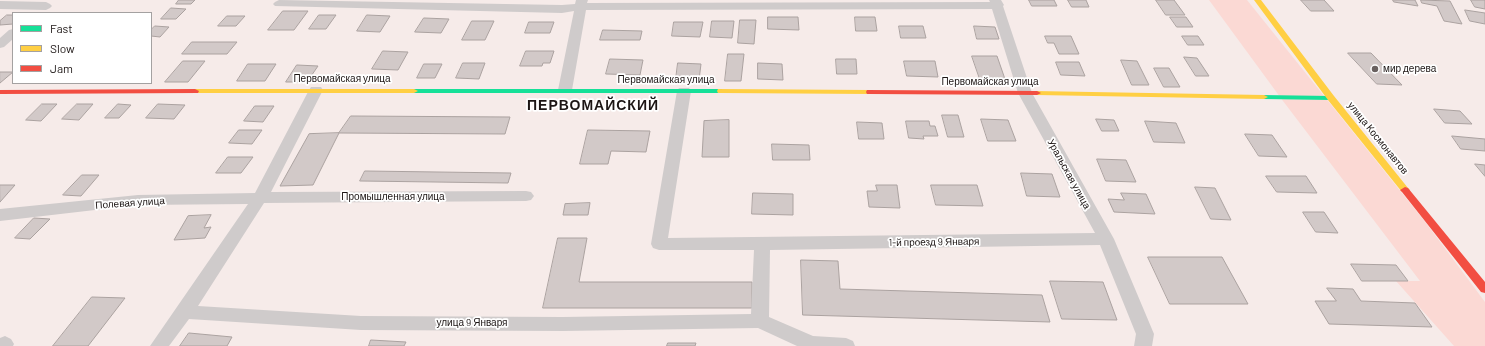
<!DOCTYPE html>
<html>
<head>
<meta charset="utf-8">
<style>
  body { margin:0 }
  #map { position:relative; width:1485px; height:346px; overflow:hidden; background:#f6ebe9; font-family:Barlow,sans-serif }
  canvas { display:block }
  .legend { position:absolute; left:12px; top:12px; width:140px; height:72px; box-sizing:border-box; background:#fff; border:1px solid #a4a1a1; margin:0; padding:5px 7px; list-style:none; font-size:12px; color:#1c1514 }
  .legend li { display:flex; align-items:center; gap:8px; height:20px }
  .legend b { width:20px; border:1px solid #a4a1a1 }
</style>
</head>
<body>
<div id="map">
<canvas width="1485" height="346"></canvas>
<ul class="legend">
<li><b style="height:5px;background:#16e098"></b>Fast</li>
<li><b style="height:5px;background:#ffcf43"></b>Slow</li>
<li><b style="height:5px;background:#f24e42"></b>Jam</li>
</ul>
</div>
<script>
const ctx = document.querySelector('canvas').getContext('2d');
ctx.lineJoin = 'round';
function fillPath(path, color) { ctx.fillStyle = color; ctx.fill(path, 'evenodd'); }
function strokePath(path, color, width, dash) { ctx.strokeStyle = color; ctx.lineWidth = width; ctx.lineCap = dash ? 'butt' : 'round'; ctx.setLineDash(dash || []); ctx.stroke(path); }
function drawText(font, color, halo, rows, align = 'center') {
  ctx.font = font + ' Barlow,sans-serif'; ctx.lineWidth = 3.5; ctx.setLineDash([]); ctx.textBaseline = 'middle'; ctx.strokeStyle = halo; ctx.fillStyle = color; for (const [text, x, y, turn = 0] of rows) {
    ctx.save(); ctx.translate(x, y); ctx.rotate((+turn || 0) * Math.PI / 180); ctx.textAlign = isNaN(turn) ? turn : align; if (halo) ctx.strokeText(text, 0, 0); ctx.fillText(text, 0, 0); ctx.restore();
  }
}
fillPath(new Path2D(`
  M1209,0h38l179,223 59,79v44h-31l-58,-65h24l-137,-180z`), '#fbd9d4');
const building = new Path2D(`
  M179,0h16l-4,4h-15z
  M1029,0h25l3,6h-25z
  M1068,0h18l3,7h-17z
  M1156,0h18l11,15h-19z
  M1301,0h23l10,11h-23z
  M1393,0h22l3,6 -24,-4z
  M1421,0l29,1 12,23 -18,-3 -7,-15 -15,-3z
  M1471,0h14v9l-10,-2z
  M171,8l15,1 -10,10h-15z
  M1465,10l20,3v11l-15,-3z
  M283,11h25l-14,19h-26z
  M7,15h6v9l-13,1v-4z
  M319,15h17l-10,14h-17z
  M367,15l23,1 -10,16 -23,-1z
  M227,16h18l-9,10h-18z
  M768,17h30l1,13 -31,-1z
  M855,17h20l2,14h-21z
  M1170,17h16l7,10h-16z
  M424,18l25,1 -8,14 -26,-1z
  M740,20h16l-2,24 -16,-1z
  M472,21h22l-9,19h-23z
  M712,21h22l-2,17 -22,-1z
  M529,22h25l-4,11h-25z
  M674,22h29l-3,15 -28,-1z
  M155,26l14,1 -9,10 -9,-1v-6z
  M899,26h24l3,12h-25z
  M974,26l21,1 4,12h-22z
  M603,30l39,1 -2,9h-40z
  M1045,36h26l8,18h-20l-5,-11h-6z
  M1182,36h16l6,9h-16z
  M192,42h45l-10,12h-45z
  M383,51l25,1 -10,18 -26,-1z
  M526,51h28l-4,12h-7l-1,3h-22z
  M1348,53h23l31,32 -25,-1z
  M728,54h16l-3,27h-16z
  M972,56h25l9,26h-25z
  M1184,57l13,1 12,18h-13z
  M610,59l33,1 -3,15 -34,-1z
  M836,59h20l1,15h-20z
  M1121,60l16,1 12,24h-17z
  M183,61h22l-17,21h-23z
  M904,61h31l3,16 -31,-1z
  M1056,62h23l6,14 -24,-1z
  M463,63h22l-6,16 -23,-1z
  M678,63l23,1 -2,16 -23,-1z
  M758,63l24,1 1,16 -25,-1z
  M248,64h28l-11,17h-28z
  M424,64h18l-7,14h-18z
  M297,65l21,1 -11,16h-21z
  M1154,68h15l11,19h-16z
  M0,72h13l-13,11z
  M42,104h15l-16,17 -15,-1z
  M77,104h16l-14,16 -17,-1z
  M118,104l13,1 -12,13h-14z
  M158,104l27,1 -11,14 -28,-1z
  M255,106h19l-11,16 -19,-1z
  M1434,109l26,2 12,13 -27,-1z
  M942,115h16l6,22h-16z
  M351,116l159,1 -5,17 -166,-1z
  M981,119l27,1 8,21h-28z
  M1096,119l18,1 5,11h-17z
  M729,120v37h-27l2,-36z
  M906,121h23l1,5h5l3,10h-15l1,3 -15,-1z
  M1145,121l31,2 9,20 -31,-1z
  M857,122l25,1 2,16h-25z
  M239,130h23l-10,14 -23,-1z
  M588,130l62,1 -4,21 -35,-1 -3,13h-28z
  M339,133l-26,52 -33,1 29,-52z
  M1245,134l27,1 15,22 -28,-1z
  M1452,136l33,3v12l-24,-2z
  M772,144l37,1 1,15h-37z
  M228,157h25l-12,16h-25z
  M1097,159l29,1 10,22 -30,-1z
  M1475,164l10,1v11z
  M365,171l146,2 -3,10 -148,-2z
  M1021,173l31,1 8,23 -33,-1z
  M82,175h17l-18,21 -18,-1z
  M1266,176h40l11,17 -40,-1z
  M0,185h15l-15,17z
  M876,185h21l3,23 -31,-1 -2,-16h10z
  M931,185h46l6,21 -47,-1z
  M1195,187l20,1 16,32 -20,-1z
  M753,193l40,1v21l-41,-1z
  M1121,193l25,1 9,20 -41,-2 -6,-13 16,1z
  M590,203l-2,12h-25l2,-11z
  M1303,212h21l14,21 -22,-1z
  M211,215l-7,13 7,-1 -6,11 -31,2 14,-24z
  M34,218l16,1 -20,20 -15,-1z
  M558,238h29l-8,44h173v26h-209z
  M1148,257h74l26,47h-78z
  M801,260l37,1 2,28 202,6 8,27 -247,-7z
  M1351,264l45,1 12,16h-46z
  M1050,281l53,1 14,38 -55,-1z
  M1327,288l26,1 8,12 54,2 17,24 -103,-3 -14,-23h21z
  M92,297l33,1 -37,48h-35z
  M189,333l43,4 -5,9h-47z
  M371,340l35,2 -2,4h-35z
  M668,343h28l-1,3h-28z`);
fillPath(building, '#d2c9c8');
strokePath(building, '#aba2a0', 1);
fillPath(new Path2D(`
  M279,0l283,5 13,-1 1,-4h12l-1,3 403,-1 -1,-2h12l3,5 -1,1 29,87 82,146 40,95 -2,12h-18l2,-12 -36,-89 -330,5 -1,67 44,19 33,2 7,3 2,5h-58l-39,-18 -195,3 -202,-1 -172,-11 -20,27h-19l98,-142 -110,1 -138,16v-12l138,-14 117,-2 54,-103 2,-3h10l2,3 -52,102 255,-1 5,1 3,4 -3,4 -5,1 -262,2 -66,103 163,10 202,1 188,-3 3,-64h-95l-6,-2 -2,-4 26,-153 2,-3h10l2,3 -23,147 427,-5 -77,-140 -26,-84 -406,1 -14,80 -2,3h-10l-2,-3 16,-79 -12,2 -287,-7 -2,-2 2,-2z
  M0,1l46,1 4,2 2,2 -2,2 -4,2 -46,-1z
  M13,29v10l-9,8 -4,1v-10l9,-8z
  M5,336l6,3 3,5 -1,2h-13v-8z`), '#cfcbcb');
fillPath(new Path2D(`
  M411,89h310l4,2 -4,2h-310l-1,-2z
  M1261,95l70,1 4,2 -4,2 -67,-1 -4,-2z`), '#16e098');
fillPath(new Path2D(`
  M1254,0h7l73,96 74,92 2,2 -2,2h-6l-74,-92z
  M192,89h222l4,2 -4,2h-219l-4,-2z
  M718,89l152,1 4,2 -4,2 -149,-1h-3l-1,-2z
  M1034,91l230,4 4,2 -4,2 -227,-4 -4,-2z`), '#ffcf43');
fillPath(new Path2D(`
  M195,89l4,2 -1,2 -198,1v-4z
  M867,90l170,1 4,2 -4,2 -167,-1h-3l-1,-2z
  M1405,187l3,1 77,94v11l-4,-1 -79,-100 -2,-2z`), '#f24e42');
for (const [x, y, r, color] of [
  [1375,69,4,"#68605f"]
]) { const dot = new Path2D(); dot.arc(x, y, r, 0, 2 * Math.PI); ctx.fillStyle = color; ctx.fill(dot); strokePath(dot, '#fff', 1.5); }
drawText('10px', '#1c1514', '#fff', [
  ["мир дерева",1383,69]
], 'left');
drawText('10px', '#1c1514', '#fff', [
  ["Первомайская улица",342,79],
  ["Первомайская улица",666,80],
  ["Первомайская улица",990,82],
  ["улица Космонавтов",1378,138,51],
  ["Уральская улица",1069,174,61],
  ["Промышленная улица",393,197],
  ["Полевая улица",130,203,-4],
  ["1-й проезд 9 Января",934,242,-1],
  ["улица 9 Января",472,323]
]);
ctx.letterSpacing = '1px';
drawText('bold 14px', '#1c1514', '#fff', [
  ["ПЕРВОМАЙСКИЙ",593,105]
]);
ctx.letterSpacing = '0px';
</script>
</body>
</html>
